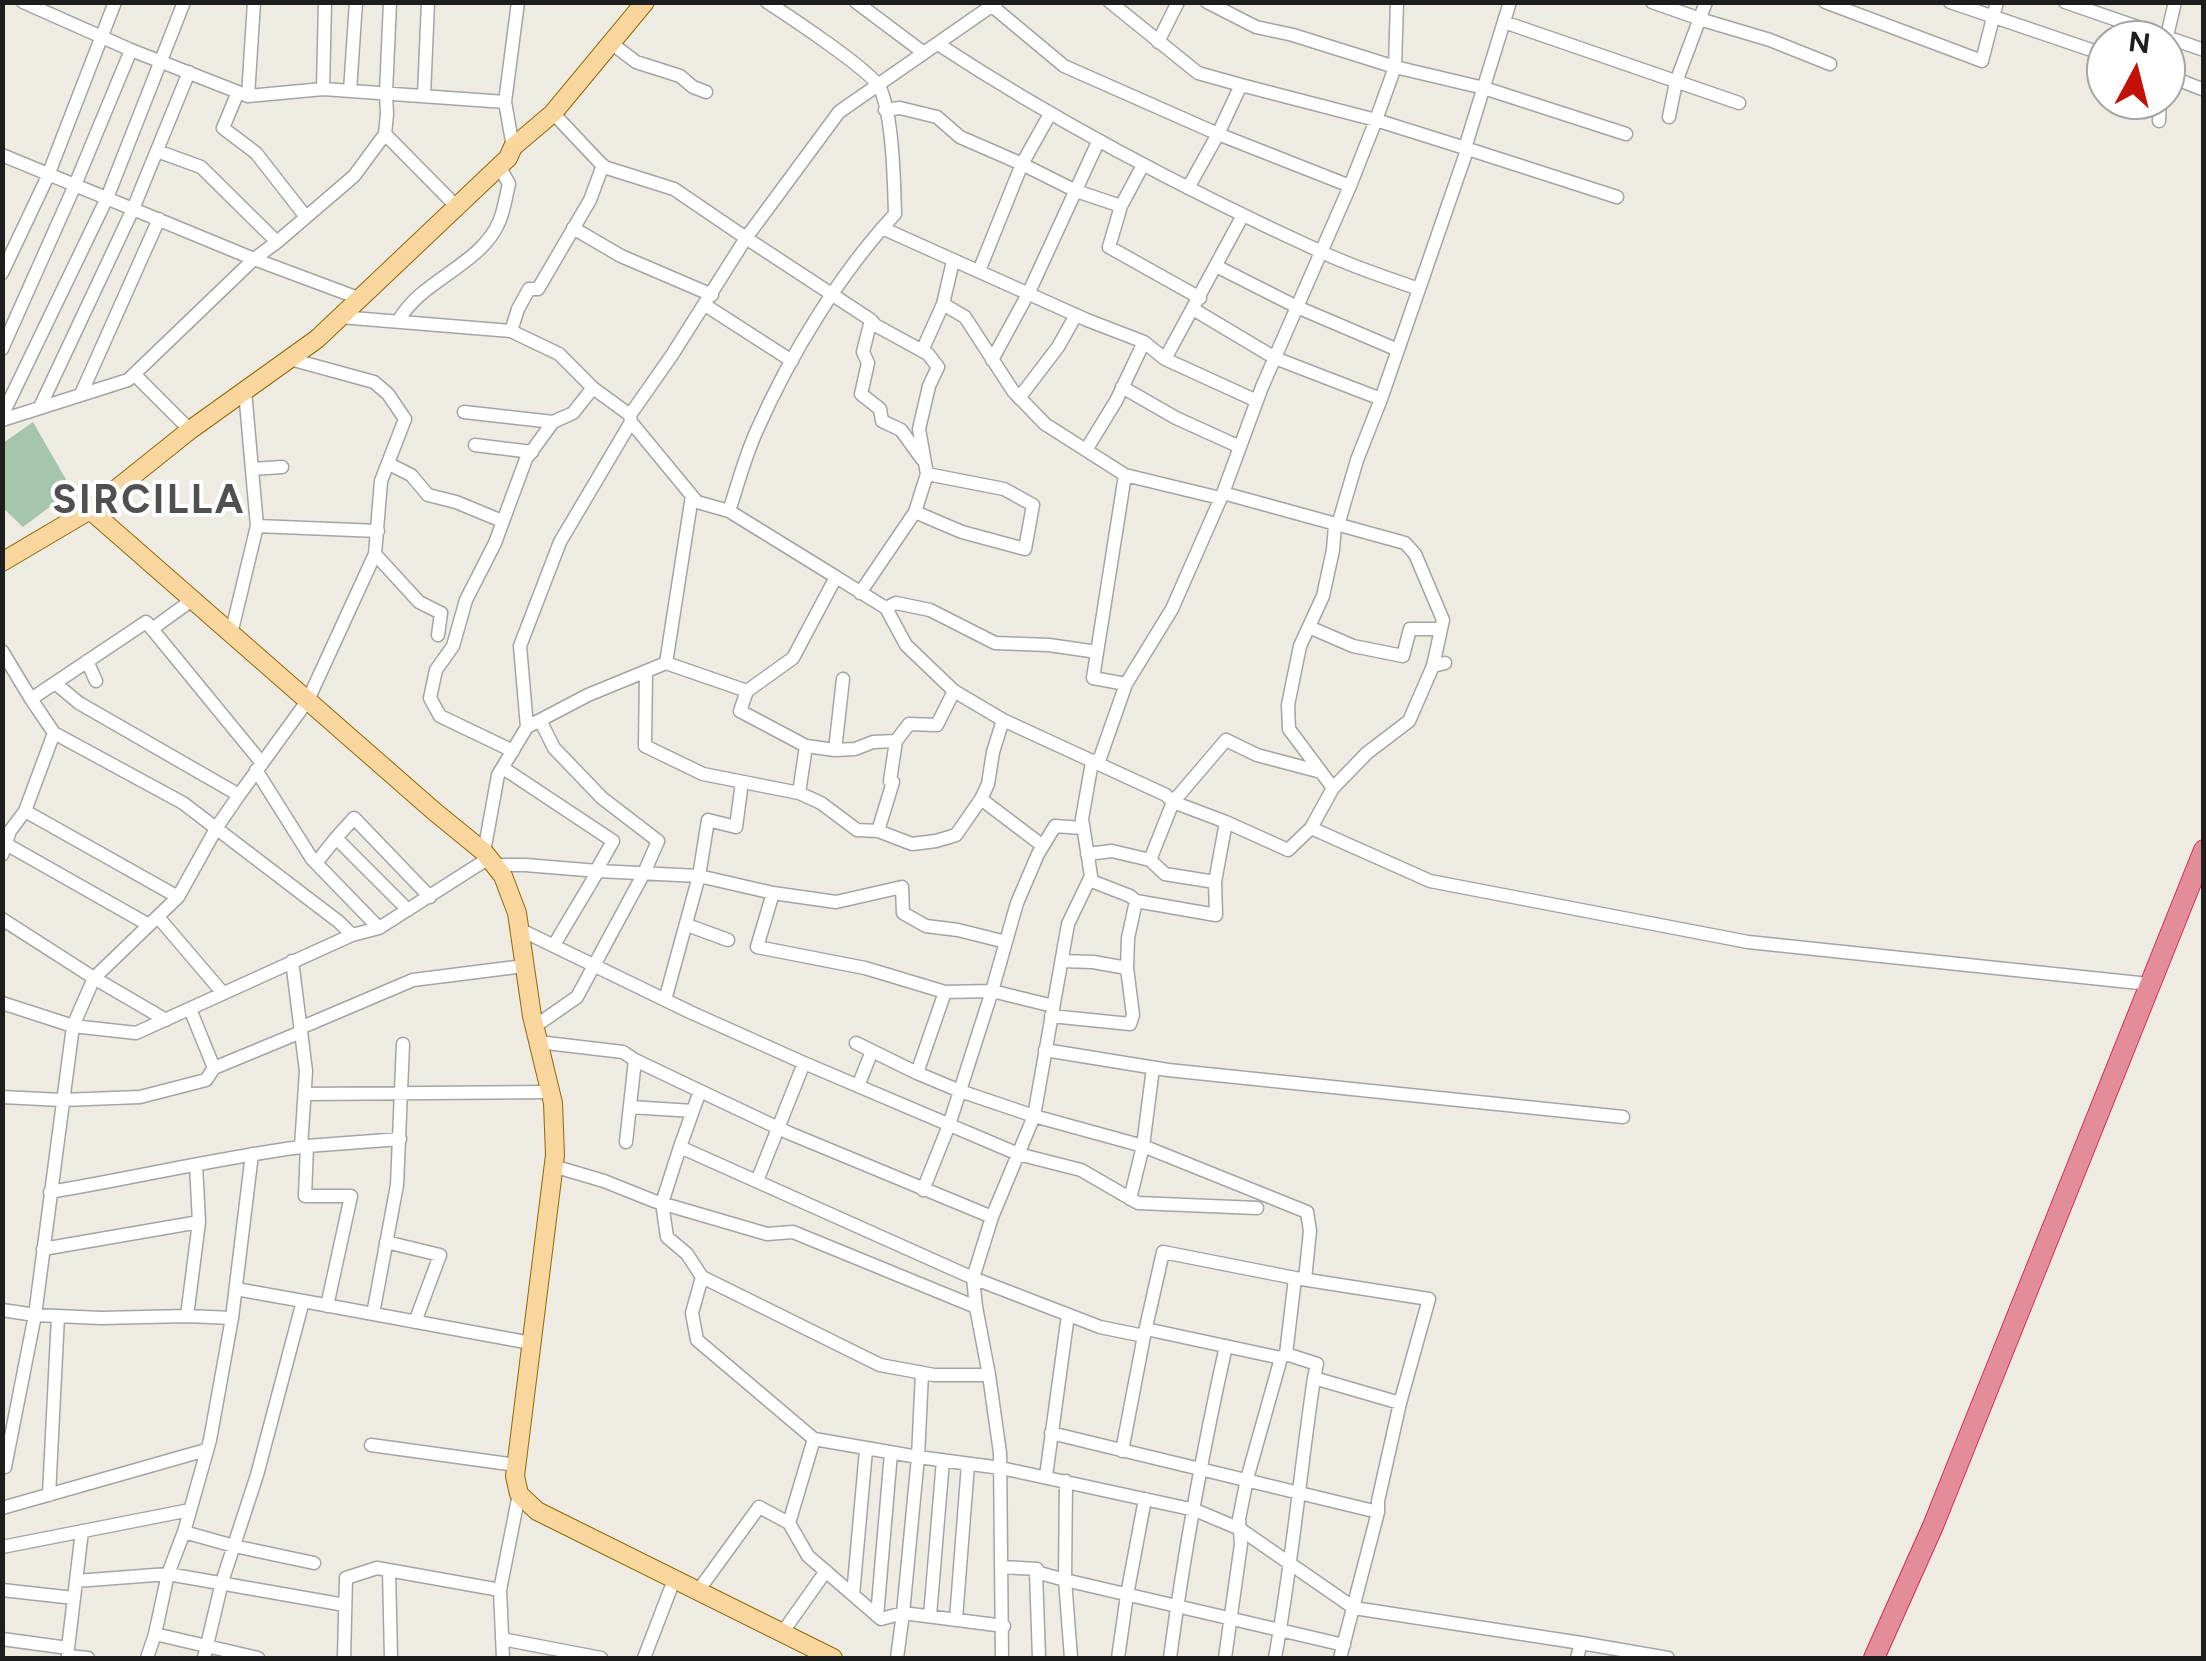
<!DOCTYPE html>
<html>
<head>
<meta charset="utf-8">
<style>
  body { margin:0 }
  #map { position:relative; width:2206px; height:1661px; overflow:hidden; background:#eeebe3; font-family:Figtree,sans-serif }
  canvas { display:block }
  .frame { position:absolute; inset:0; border:5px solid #1d1d1d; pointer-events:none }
  .north { position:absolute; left:2086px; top:20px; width:100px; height:100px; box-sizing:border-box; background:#fff; border:2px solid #a5a5a5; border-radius:50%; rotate:7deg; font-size:28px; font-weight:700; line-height:40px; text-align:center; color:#1d1d1d }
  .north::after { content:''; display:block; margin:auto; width:35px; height:45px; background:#c31107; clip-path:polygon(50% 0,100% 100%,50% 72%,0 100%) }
</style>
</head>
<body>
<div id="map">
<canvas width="2206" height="1661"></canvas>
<div class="frame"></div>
<div class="north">N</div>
</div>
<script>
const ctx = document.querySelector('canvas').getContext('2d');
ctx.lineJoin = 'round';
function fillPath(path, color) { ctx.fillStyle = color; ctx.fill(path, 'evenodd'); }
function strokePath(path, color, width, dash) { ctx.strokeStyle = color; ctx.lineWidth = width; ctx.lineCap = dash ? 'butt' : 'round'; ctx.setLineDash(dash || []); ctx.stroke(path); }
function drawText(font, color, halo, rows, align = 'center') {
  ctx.font = font + ' Figtree,sans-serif'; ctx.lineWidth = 8; ctx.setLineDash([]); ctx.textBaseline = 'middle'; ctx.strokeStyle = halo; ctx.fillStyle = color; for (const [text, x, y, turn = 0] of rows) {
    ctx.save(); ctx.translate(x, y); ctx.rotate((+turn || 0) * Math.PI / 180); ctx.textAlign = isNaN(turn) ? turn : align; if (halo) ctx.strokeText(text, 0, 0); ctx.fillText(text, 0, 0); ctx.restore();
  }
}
fillPath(new Path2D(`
  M33,422l39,68 -49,37 -20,-19v-65z`), '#a5c6ac');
const minor = new Path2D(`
  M23,2l108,48 117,46 75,-7 182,13 8,45
  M856,2l68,51
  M1110,2l88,71 43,12 -23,49 132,52
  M1207,2l49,25 37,8 102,32 -19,53 -135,-35
  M1397,2l-2,65 89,21 142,46
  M1652,2l54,19 64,19 60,24
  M1825,2l157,59 15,-59
  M1950,2l156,53
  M2065,2l139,48
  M992,6l72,60 154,68 -30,54
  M1504,22l235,81
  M2166,40l9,-38
  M1158,42l20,-40
  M611,43l25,19 44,14 13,11 13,5
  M938,44c123,81 254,149 388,210 30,14 62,24 93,35
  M2166,75l36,14
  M323,89l2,-87
  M350,91l6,-89
  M238,92l-15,36 33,25 50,64
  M248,96l6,-94
  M424,96l4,-94
  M505,102l13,-100
  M885,110l15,-2 37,9 23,20 62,27 -43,107
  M553,113l51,54 70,22 72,49 125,82 4,5 53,29 10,13 -9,19 -10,43 8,45 -12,38 -55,81
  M1050,114l-28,50 54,27 45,15
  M1669,117l7,-35 30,-80
  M2159,121l1,-21
  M385,134l72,73
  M2,155l252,104 107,40
  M1143,165l-22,41 -12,41 91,51
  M573,228l48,28 91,39
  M882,228l205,92 57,22 21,17 92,42
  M277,242l77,-66 31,-42 2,-20 -1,-21 4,-91
  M1216,266l81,41 101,43
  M2,273l45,-95 68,-176
  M943,304l10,-43
  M705,305l87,56
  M1193,309l82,49 106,41
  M340,317l171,14 48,23 34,34 37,27 1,7 66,80 32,9 107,66
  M399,320c23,-41 81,-54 100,-98 5,-11 7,-26 10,-38l-10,-18
  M871,320l-8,32 5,11 -7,31 19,15 2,12 19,9 21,29
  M511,331l7,-22 11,-20h9l52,-89 13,-35
  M2,349l73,-164 56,-135
  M922,351l21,-47 22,13 48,74 32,33 80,51 95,23
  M1165,359l78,-144
  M992,360l37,-68 69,-150
  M134,374l56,56
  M1122,387l54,31 64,29
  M245,391l12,135 121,5
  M81,394l78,-175
  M1019,398l39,-51 18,-32
  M40,407l93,-198 56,-137
  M464,412l89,10
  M630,415l42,-60 74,-117 93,-126 158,-110
  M2,416l105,-218 77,-196
  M2,420l126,-40 126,-121 23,-17 -76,-75 -44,-16
  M475,445l57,7
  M1086,450l30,-49 28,-59
  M389,464l22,11 17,20 28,7 46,19
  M252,469l30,-2
  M1125,475l-32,203 33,6
  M1223,493l182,50 10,11 28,66 -10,46
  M729,511c9,-27 16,-55 28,-81 33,-75 83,-157 138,-216 -1,-33 -2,-97 -15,-126 -8,-17 -93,-73 -113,-86
  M915,512l47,20 63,17 8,-44 -29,-16 -77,-15
  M1338,525l19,-65 24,-61 85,-246 -1,-5 152,49
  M375,554l44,48 22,11 -3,22
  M192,600l-40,29 109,133
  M886,608l10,-5 34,7 65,33 54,2 48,7
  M1309,627l44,19 50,10 7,-27h31
  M231,634l26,-108
  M2,651l29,48
  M87,661l9,20
  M666,663l26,-167
  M646,671l-1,75 58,28 96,19 22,10 36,27 21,1 34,13 24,-3 20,-6 25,-36 7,-15 5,-32 10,-32
  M55,683l24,20 160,92
  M747,691l-7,20 66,35 -7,47
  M527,727l-7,-81 40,-104 71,-120
  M54,733l-23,-34 115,-77 6,7
  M806,746l29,4 20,-1 18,-7 23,-1
  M835,750l8,-71
  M513,751l-73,-35 -10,-18 6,-28 17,-24 13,-46 29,-57 31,-84 27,-37 20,-9 19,-24
  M503,768l110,73 -17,30
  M256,770l56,89 67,69 -27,7
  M1333,788l-44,-59 -1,-24 12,-59 23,-50 10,-46 2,-25
  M981,799l62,47
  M25,811l153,86
  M1226,822l62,28 23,-22 119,53 318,61 401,42
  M1311,828l22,-40 34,-35 42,-32 24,-55 12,-3
  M878,831l15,-49 -3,-1 6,-40 13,-17 28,1 17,-34
  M336,838l18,-20 76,79
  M6,844l143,81
  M484,852l14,-77 29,-48 61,-32 78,-32 81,28 46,-33 43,-81 50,31 20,37 48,46 49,29 163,75 7,7 53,20 -11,60
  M1087,854l25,-3 38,9 15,14 50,8 1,33 -80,-14
  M2,855l8,-24 15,-20 29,-78 129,70 156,119 13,13 -216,98 -63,-7 -71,-23
  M1150,860l23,-58 53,-62 31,15 64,17
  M316,863l20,-25 72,72
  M495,865h30l73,6 -44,74
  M598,871l101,5 74,17 63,9 66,-15 1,26 23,13 32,4 48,12
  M773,893l-16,54 108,21 80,24 -28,81 43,18 74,25 109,30 164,66 3,19 -5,48
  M158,917l64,75
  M2,919l92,59 -21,48 -38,289 66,3 86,-2 12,-94 -156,27
  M687,925l41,15
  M379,928l110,-70
  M519,929l171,83 114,51 214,91 63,16 57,33 119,5
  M1062,961l31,1 34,6 1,-30 8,-37 -6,-5 -41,-16
  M945,992l47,-1 61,15
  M665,1000l34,-124 9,-56 28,7 6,-45
  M1051,1016l79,8 3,-9 -6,-47
  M166,1020l-72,-42 84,-81 39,-70 22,-32 69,-95 67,-146 6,-73 24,-62 -17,-25 -14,-12 -84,-23
  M534,1027l43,-30 67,-124 14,-32 -56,-43 -48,-50 -14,-28
  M300,1028l113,-48 111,-14
  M538,1042l85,10 12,8
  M856,1043l61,30
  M1045,1050l123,20 455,47
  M214,1068l87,-36
  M858,1086l14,-35
  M305,1094l245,-2
  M2,1097l60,3 78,-3 66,-17 8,-12 -24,-59
  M630,1107l63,4
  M626,1142l9,-82 65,31 -20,56 293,131 19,-61 -203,-84 -89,-42
  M307,1146l93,-7
  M302,1147l5,-1 -2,50h46l-24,110
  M680,1147l-18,56 5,34 20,17 15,23
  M196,1165l3,57
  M553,1166l51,15 50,20 113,33 26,-2 183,75
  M757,1181l47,-118
  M923,1190l26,-65 43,-134 25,-88 21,-49 17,-28 27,2
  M50,1192c84,-14 167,-34 251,-45l5,-76 -14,-110
  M1130,1199l13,-53 10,-78
  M992,1217l42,-101 34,-192 23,-48 -9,-57 10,-57 8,-4 26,-74 46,-75 51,-116 39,-106 88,-201 26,-66 89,28 45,-146
  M386,1242l54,13 -25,67
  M303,1301l228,42
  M2,1310l33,5 -30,152h-3
  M373,1314l24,-129 6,-141
  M187,1316l45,2
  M1146,1329l135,29 5,-4 9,-76
  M1286,1354l31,10 -3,14 86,25
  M922,1373l-4,84 -104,-18 -25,84 19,33 73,63 22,-6 101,13
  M1051,1433l327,79
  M814,1439l-117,-99 -5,-27 10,-36 178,88 54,10h55
  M371,1445l145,20
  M1122,1451l22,-115
  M1046,1476l22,-161
  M1066,1481l-1,99 6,78
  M49,1495l9,-179
  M2,1508l204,-58
  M184,1532l50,14 80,17
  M2,1547l188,-37
  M1002,1567l35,2 -1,3 29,8 279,65
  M389,1570l2,88
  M1036,1572l3,86
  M76,1581l92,-7 177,31
  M2,1590l72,8
  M500,1590l3,68
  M698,1591l61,-84 30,16
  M853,1595l13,-145
  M877,1616l14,-163
  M930,1616l13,-156
  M956,1619l12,-155
  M782,1633l44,-62
  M155,1634l103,24
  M2,1639l66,9v8l20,2
  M502,1639l99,19
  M1581,1643l87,15
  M68,1648l14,-117
  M147,1658l8,-24 13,-60 16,-42 26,-92 22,-122 20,-164
  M204,1658l18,-76 35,-107 46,-174 -67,-12
  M344,1658l2,-80 31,-10 123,22 19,-96
  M644,1658l30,-78
  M897,1658l6,-45 15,-156 83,11 194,42 45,19 114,79 227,35 -4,15
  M1002,1658l-2,-205 -11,-78 -13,-68 -3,-29 127,49 44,9 19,-84 132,26 134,21 -29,104 -22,98v11l-38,146
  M1118,1658l9,-63 18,-96
  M1170,1658c14,-105 33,-209 56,-312
  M1225,1658l16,-114 -2,-25 8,-40 34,-121
  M1275,1658c17,-92 25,-186 39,-280`);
const major = new Path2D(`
  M90,510l345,302 49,40 19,24 14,37 15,103 21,87 2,52 -40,321 4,18 18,17 296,147
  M2,562l88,-52 100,-80 127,-91 191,-181 5,-11 40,-34 92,-111`);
const highway = new Path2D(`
  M1874,1658l59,-132 271,-676`);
strokePath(minor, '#a4a4a4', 15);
strokePath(major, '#916a05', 20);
strokePath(highway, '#d22a5b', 22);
strokePath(minor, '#fff', 12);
strokePath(major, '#f8d69e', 18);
strokePath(highway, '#e38d98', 20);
ctx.letterSpacing = '2.5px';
drawText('bold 40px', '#505050', '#fff', [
  ["SIRCILLA",149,501]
]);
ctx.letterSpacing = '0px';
</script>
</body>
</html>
